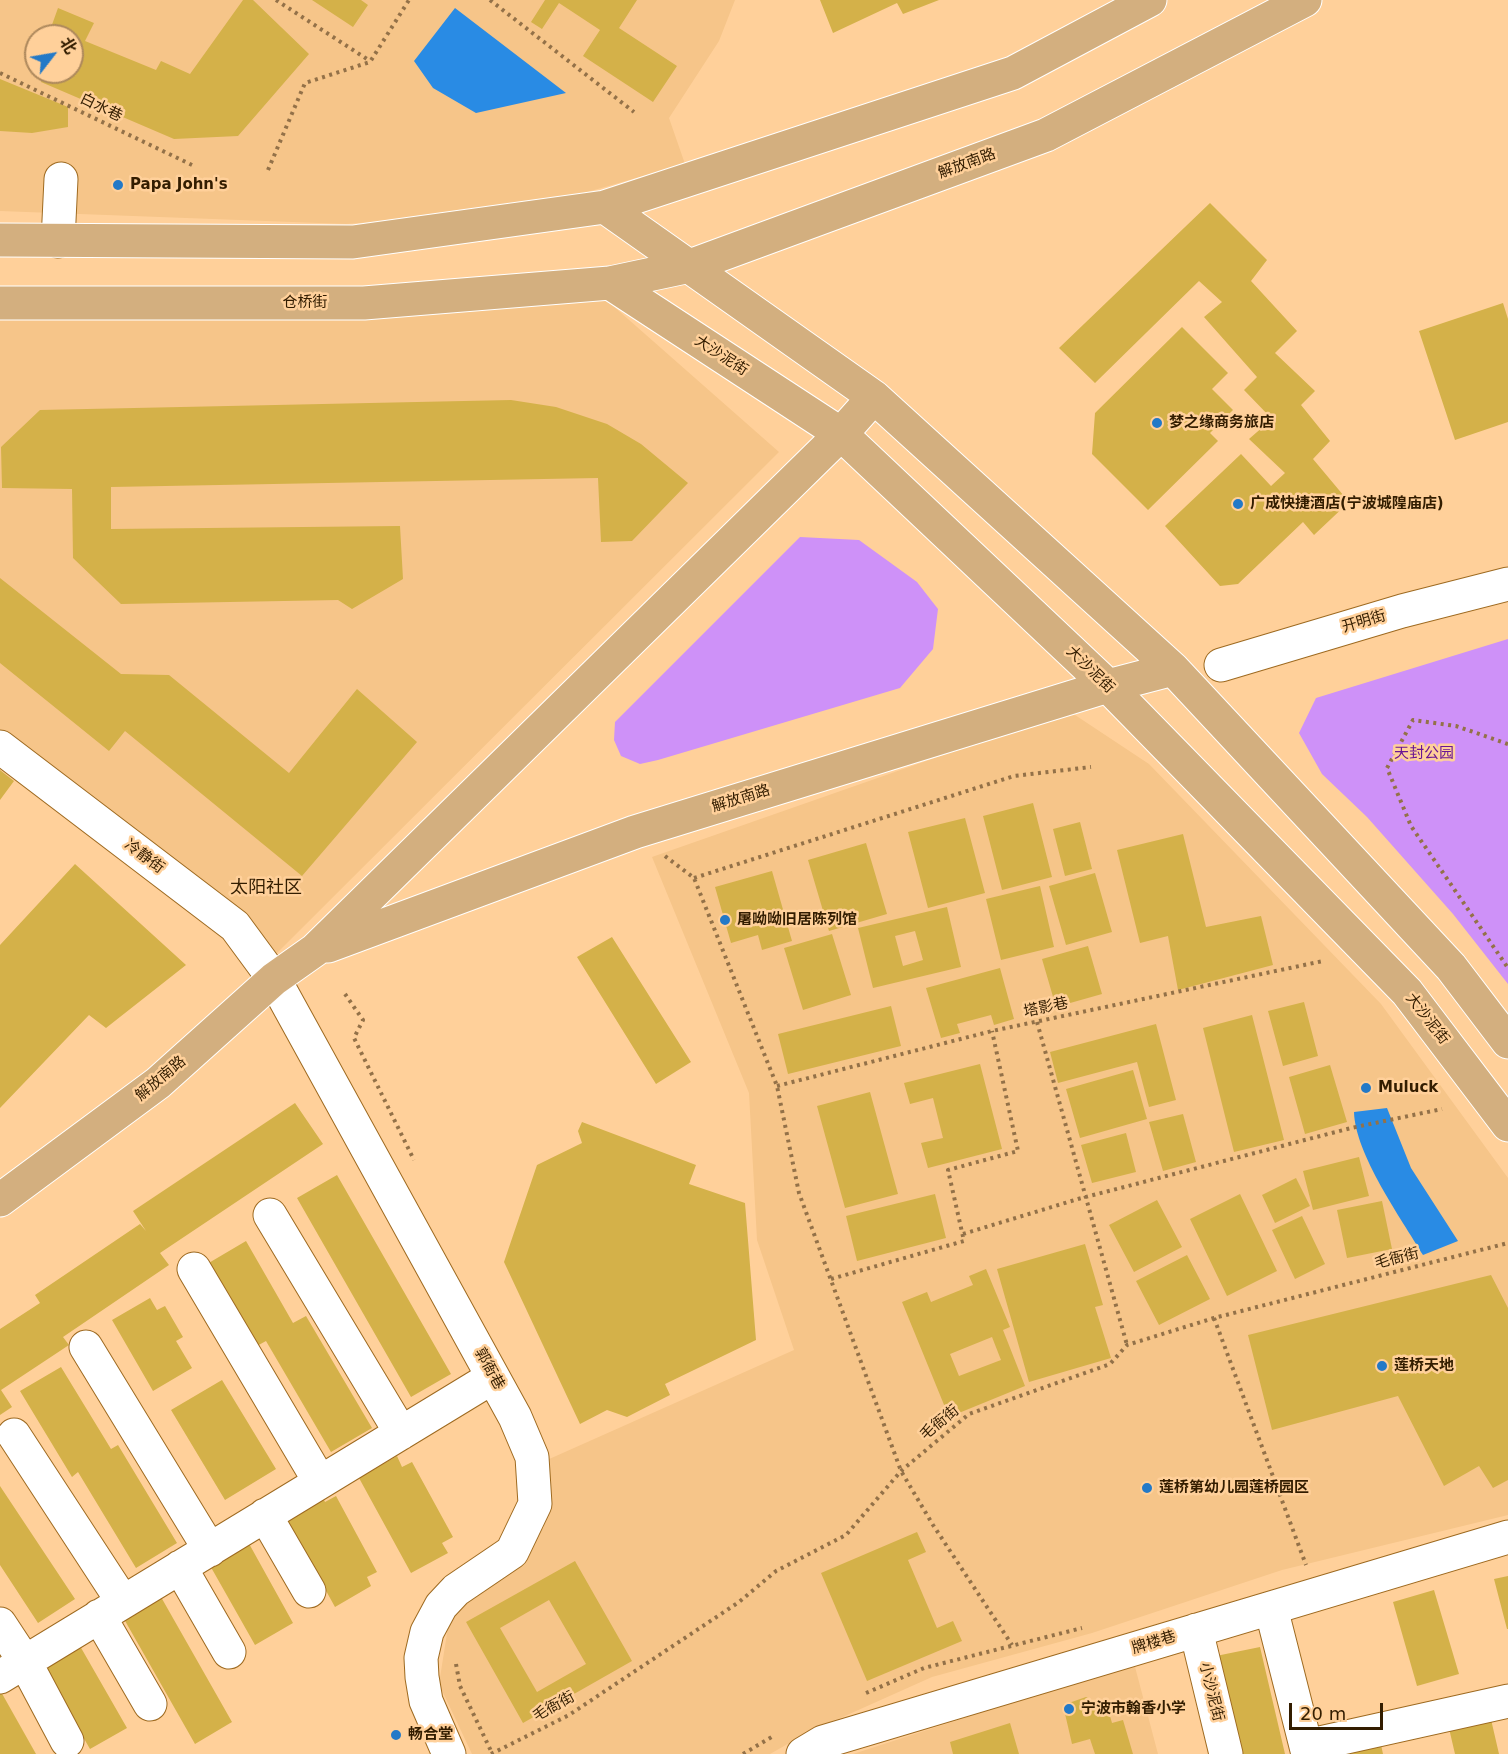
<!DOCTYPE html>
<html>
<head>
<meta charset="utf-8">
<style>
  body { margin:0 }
  #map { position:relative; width:1508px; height:1754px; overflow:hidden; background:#ffd09a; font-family:"DejaVu Sans","Noto Sans SC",sans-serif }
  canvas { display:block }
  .north { position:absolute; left:24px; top:24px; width:60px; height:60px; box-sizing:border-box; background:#ffd09a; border:2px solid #ad885c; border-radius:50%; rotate:59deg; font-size:16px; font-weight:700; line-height:24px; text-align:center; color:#331d00 }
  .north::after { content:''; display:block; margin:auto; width:21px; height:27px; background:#2379c7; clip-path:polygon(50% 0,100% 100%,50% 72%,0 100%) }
  .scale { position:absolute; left:1289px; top:1703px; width:94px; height:27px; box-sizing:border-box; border:3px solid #331d00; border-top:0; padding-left:8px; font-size:18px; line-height:21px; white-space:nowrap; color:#331d00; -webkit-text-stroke:4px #ffd09a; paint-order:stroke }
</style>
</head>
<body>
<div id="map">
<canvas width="1508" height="1754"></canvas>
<div class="north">北</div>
<div class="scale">20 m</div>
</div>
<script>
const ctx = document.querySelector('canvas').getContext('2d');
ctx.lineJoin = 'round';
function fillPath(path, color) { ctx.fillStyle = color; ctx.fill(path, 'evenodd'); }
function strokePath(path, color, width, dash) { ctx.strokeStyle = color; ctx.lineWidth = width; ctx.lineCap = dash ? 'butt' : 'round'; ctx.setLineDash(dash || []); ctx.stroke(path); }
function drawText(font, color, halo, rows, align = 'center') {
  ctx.font = font + ' "DejaVu Sans","Noto Sans SC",sans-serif'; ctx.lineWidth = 5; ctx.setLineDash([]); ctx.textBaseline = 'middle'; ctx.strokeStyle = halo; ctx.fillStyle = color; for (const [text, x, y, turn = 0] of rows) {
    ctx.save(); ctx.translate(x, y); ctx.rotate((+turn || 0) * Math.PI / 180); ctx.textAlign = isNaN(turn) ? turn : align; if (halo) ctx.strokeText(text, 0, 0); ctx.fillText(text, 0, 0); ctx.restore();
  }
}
fillPath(new Path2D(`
  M0,0h735l-16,41 -50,77 16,46 -164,47 -175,13 -346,-13zM36,36h36v36h-36z
  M603,297l176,155 -504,503 -275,-222v-420z
  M1069,711l80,53 232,240 127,174v337l-226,55 -190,63 -160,44 -125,56 -37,21h-298l-33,-70 12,-76 72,-57 21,-24 6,-45 -3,-22 247,-110 -37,-110 -8,-147 -97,-236z
  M1134,1663l24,91h-305z`), '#f6c589');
fillPath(new Path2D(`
  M800,537l59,3 58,42 21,27 -5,40 -33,39 -242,72 -18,4 -19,-8 -7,-16 1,-18z
  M1508,639v345l-55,-70 -86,-97 -45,-43 -23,-41 17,-35z`), '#ce91f8');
fillPath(new Path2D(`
  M455,8l111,85 -90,20 -43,-25 -19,-27z
  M1387,1108l24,60 47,73 -35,14c-22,-37 -68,-101 -69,-143z`), '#298be4');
fillPath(new Path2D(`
  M243,0h10l56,54 -71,82 -64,3 -133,-57 4,-10h27v-36h-24l10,-28 36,15 -9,18 71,29 5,-9 29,13z
  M312,0h49l7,5 -15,22z
  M545,0h92l-18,28 58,38 -24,36 -70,-46 17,-26 -41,-27 -17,26 -11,-7z
  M820,0h119l-36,14 -6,-11 -64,30z
  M0,79l68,28v20l-36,6 -32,-2z
  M1210,203l57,57 -16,21 46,50 -22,22 40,38 -14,14 29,36 -17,18 36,43 -35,33 -11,-13 -65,62 -18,2 -55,-60 76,-72 30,32 14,-13 -36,-34 23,-20 -28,-29 13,-13 -53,-60 18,-15 -23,-21 -104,102 -36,-35z
  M1503,303l5,16v103l-53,18 -36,-109z
  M1182,327l46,46 -16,16 21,21 -23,23 8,8 -70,69 -56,-56 3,-41z
  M511,400l45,7 51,17 34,20 47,39 -56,58 -31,1 -3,-64 -487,9v42l289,-3 3,53 -51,30 -14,-9 -217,4 -48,-46 -1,-69 -70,-1 -1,-41 39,-37z
  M0,578l121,96 48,1 120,98 68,-84 60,53 -115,134 -177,-145 -16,20 -109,-88z
  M0,770l14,11 -14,19z
  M1033,803l19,74 -50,13 -19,-74z
  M965,818l20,75 -57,15 -20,-76z
  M1080,822l12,47 -27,7 -12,-47z
  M1183,834l23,93 55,-11 12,49 -95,25 -10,-54 -28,7 -23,-93z
  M866,843l21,71 -58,17 -21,-71z
  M75,864l111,101 -80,63 -17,-13 -89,93v-163z
  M772,871l20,70 -30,9 -4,-15 -27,8 -16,-56z
  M1095,873l17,59 -46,13 -17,-59z
  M1040,886l14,61 -53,13 -15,-61z
  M947,907l14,60 -88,21 -15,-60zM915,931l8,29 -20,6 -8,-30z
  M832,934l19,61 -48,15 -19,-62z
  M612,937l79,125 -35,22 -79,-127z
  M1088,946l14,48 -46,13 -14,-48z
  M1000,968l14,51 -20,6 -3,-10 -34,9 3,9 -19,5 -15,-50z
  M1304,1002l14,54 -35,10 -15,-55z
  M891,1006l10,40 -113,28 -10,-40z
  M1252,1015l32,125 -50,12 -31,-124z
  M1156,1024l20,76 -27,7 -12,-45 -79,21 -8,-31z
  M980,1064l22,85 -74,19 -7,-25 22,-5 -10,-40 -23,6 -6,-21z
  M1330,1065l17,57 -42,12 -16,-57z
  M1133,1070l14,49 -67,19 -14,-49z
  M870,1092l28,102 -53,14 -28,-102z
  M295,1103l28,41 -163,109 9,12 -106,72 6,8 -68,45 11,17 -12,8v-86l40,-26 -5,-8 105,-71 6,7 -13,-20z
  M1183,1114l13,48 -33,9 -14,-49z
  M582,1122l114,43 -7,19 56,19 11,137 -91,44 5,11 -43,22 -20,-7 -27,14 -76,-162 33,-97 45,-22 -4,-12z
  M1126,1133l10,39 -44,11 -11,-38z
  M1359,1157l10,39 -56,14 -10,-39z
  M337,1175l114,199 -40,23 -114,-199z
  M1296,1178l14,28 -35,17 -13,-28z
  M935,1194l11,44 -89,23 -11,-45z
  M1240,1194l37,77 -50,25 -37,-77z
  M1157,1200l25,47 -48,25 -25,-47z
  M1382,1201l10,48 -45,9 -10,-48z
  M1302,1216l23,48 -30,15 -23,-49z
  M246,1241l47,82 13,-7 66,112 -41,24 -65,-111 -11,6 -48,-83z
  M1085,1244l18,61 -8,2 16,51 -82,24 -32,-113z
  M1187,1255l23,44 -51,26 -23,-44z
  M986,1269l24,58 -7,3 22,56 -76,31 -47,-115 25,-10 4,10 42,-17 -4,-9zM992,1337l9,23 -42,16 -9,-22z
  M1491,1275l17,33v172l-15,8 -14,-22 -35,20 -46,-90 -126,34 -24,-95z
  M150,1298l7,12 8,-4 18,31 -7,4 16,27 -39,23 -41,-71z
  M61,1367l50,82 7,-4 59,98 -41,25 -58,-96 -6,5 -52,-86z
  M222,1380l54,89 -51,31 -54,-90z
  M397,1456l5,11 10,-5 41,75 -11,6 6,10 -37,20 -52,-95z
  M0,1486l75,113 -37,24 -38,-58z
  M320,1492l5,10 11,-6 41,76 -10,5 4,9 -36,21 -52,-94z
  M917,1532l9,20 -18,8 29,68 16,-7 9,20 -95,40 -46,-108z
  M247,1540l46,83 -38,22 -47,-83z
  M575,1561l57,100 -109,62 -57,-101zM549,1600l37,64 -49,28 -37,-64z
  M1508,1576v53h-1l-13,-50z
  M1434,1590l25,84 -42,12 -24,-84z
  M161,1597l71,125 -37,22 -71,-125z
  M80,1646l47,82 -37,21 -47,-82z
  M1260,1647l25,107h-46l-23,-98z
  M0,1690l36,64h-36z
  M1086,1697l22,12 4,14 11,-3 10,34h-38l-5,-15 -18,5 -9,-39z
  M1490,1715l9,39h-44l-7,-30z
  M1010,1723l9,31h-66l-3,-12z
  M1380,1740l3,14h-45z`), '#d4b149');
const minor = new Path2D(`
  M58,241l3,-62
  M1221,665l181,-54 106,-27
  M0,747l235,179 39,53 241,438 17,40 3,47 -23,48 -56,38 -15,16 -14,26 -6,26 1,19 4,24 23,53
  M270,1215l131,218
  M194,1269l126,213
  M86,1347l124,203
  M14,1435l109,167
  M265,1515l44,76
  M180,1567l49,85
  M1271,1608l37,146
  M99,1616l51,88
  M0,1624l25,38 42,79
  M1196,1630l30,124
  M0,1677l493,-300
  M1306,1746l202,-45
  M803,1754l20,-12 685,-205`);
const major = new Path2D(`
  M605,207l269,190 299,272 278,298 57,75
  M0,240l353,2 252,-35 408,-134 137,-73
  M610,283l231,151 267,252 299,306 101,133
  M0,303h364l246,-20 80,-17 356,-131 259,-135
  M328,946l307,-114 473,-146 65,-17
  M0,1200l158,-117 116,-104 41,-29 526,-516 33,-37`);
strokePath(minor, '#9e6a20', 35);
strokePath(major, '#fff', 35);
strokePath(new Path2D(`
  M276,0l94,61
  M490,0l144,112
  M0,73l192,92
  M268,170l37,-87 65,-21 39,-62
  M1508,744l-52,-18 -43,-6 -26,48 24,58 97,142
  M665,856l29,22 83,208 22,107 102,278 32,54 79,120
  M694,878l320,-102 77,-9
  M345,994l18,26 -9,18 60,122
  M1037,1022l90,323
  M777,1086l215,-55 331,-70
  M963,1234l115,-35 273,-71 91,-19
  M831,1279l133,-38 -16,-71 70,-19 -26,-120
  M1214,1318l92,247
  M456,1664l4,22 32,67
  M866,1693l58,-25 158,-40
  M491,1754l78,-39 170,-113 37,-31 70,-36 55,-64 68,-57 141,-50 17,-19 87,-27 294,-75
  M743,1754l32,-19`), '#937148', 4, [3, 4.5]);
strokePath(minor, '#fff', 33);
strokePath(major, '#d3af7f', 33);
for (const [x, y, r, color] of [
  [118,185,6,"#2379c7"],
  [1157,423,6,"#2379c7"],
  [1238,504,6,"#2379c7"],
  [725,920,6,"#2379c7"],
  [1366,1088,6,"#2379c7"],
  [1382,1366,6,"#2379c7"],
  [1147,1488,6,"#2379c7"],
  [1069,1709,6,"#2379c7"],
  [396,1735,6,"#2379c7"]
]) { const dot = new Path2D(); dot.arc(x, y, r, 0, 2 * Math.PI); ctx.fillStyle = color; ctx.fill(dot); strokePath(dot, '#ffd09a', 2); }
drawText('15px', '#331d00', '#ffd09a', [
  ["白水巷",101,108,26],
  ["解放南路",967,164,-20],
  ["仓桥街",305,303],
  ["大沙泥街",721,356,33],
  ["开明街",1364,622,-16],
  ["大沙泥街",1090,670,44],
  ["解放南路",741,799,-17],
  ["冷静街",144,857,37],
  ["塔影巷",1046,1008,-12],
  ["大沙泥街",1427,1019,52],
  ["解放南路",161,1079,-40],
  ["毛衙街",1397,1259,-14],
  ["郭衙巷",489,1369,61],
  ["毛衙街",940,1423,-39],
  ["牌楼巷",1154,1643,-17],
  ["小沙泥街",1211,1692,76],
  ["毛衙街",554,1707,-29]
]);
drawText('bold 15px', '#331d00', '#ffd09a', [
  ["Papa John's",130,185],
  ["梦之缘商务旅店",1169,423],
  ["广成快捷酒店(宁波城隍庙店)",1250,504],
  ["屠呦呦旧居陈列馆",737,920],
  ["Muluck",1378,1088],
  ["莲桥天地",1394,1366],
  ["莲桥第幼儿园莲桥园区",1159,1488],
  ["宁波市翰香小学",1081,1709],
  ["畅合堂",408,1735]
], 'left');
drawText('15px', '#6a1594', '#ffd09a', [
  ["天封公园",1424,754]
]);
drawText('18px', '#331d00', '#ffd09a', [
  ["太阳社区",266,888]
]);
</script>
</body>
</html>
